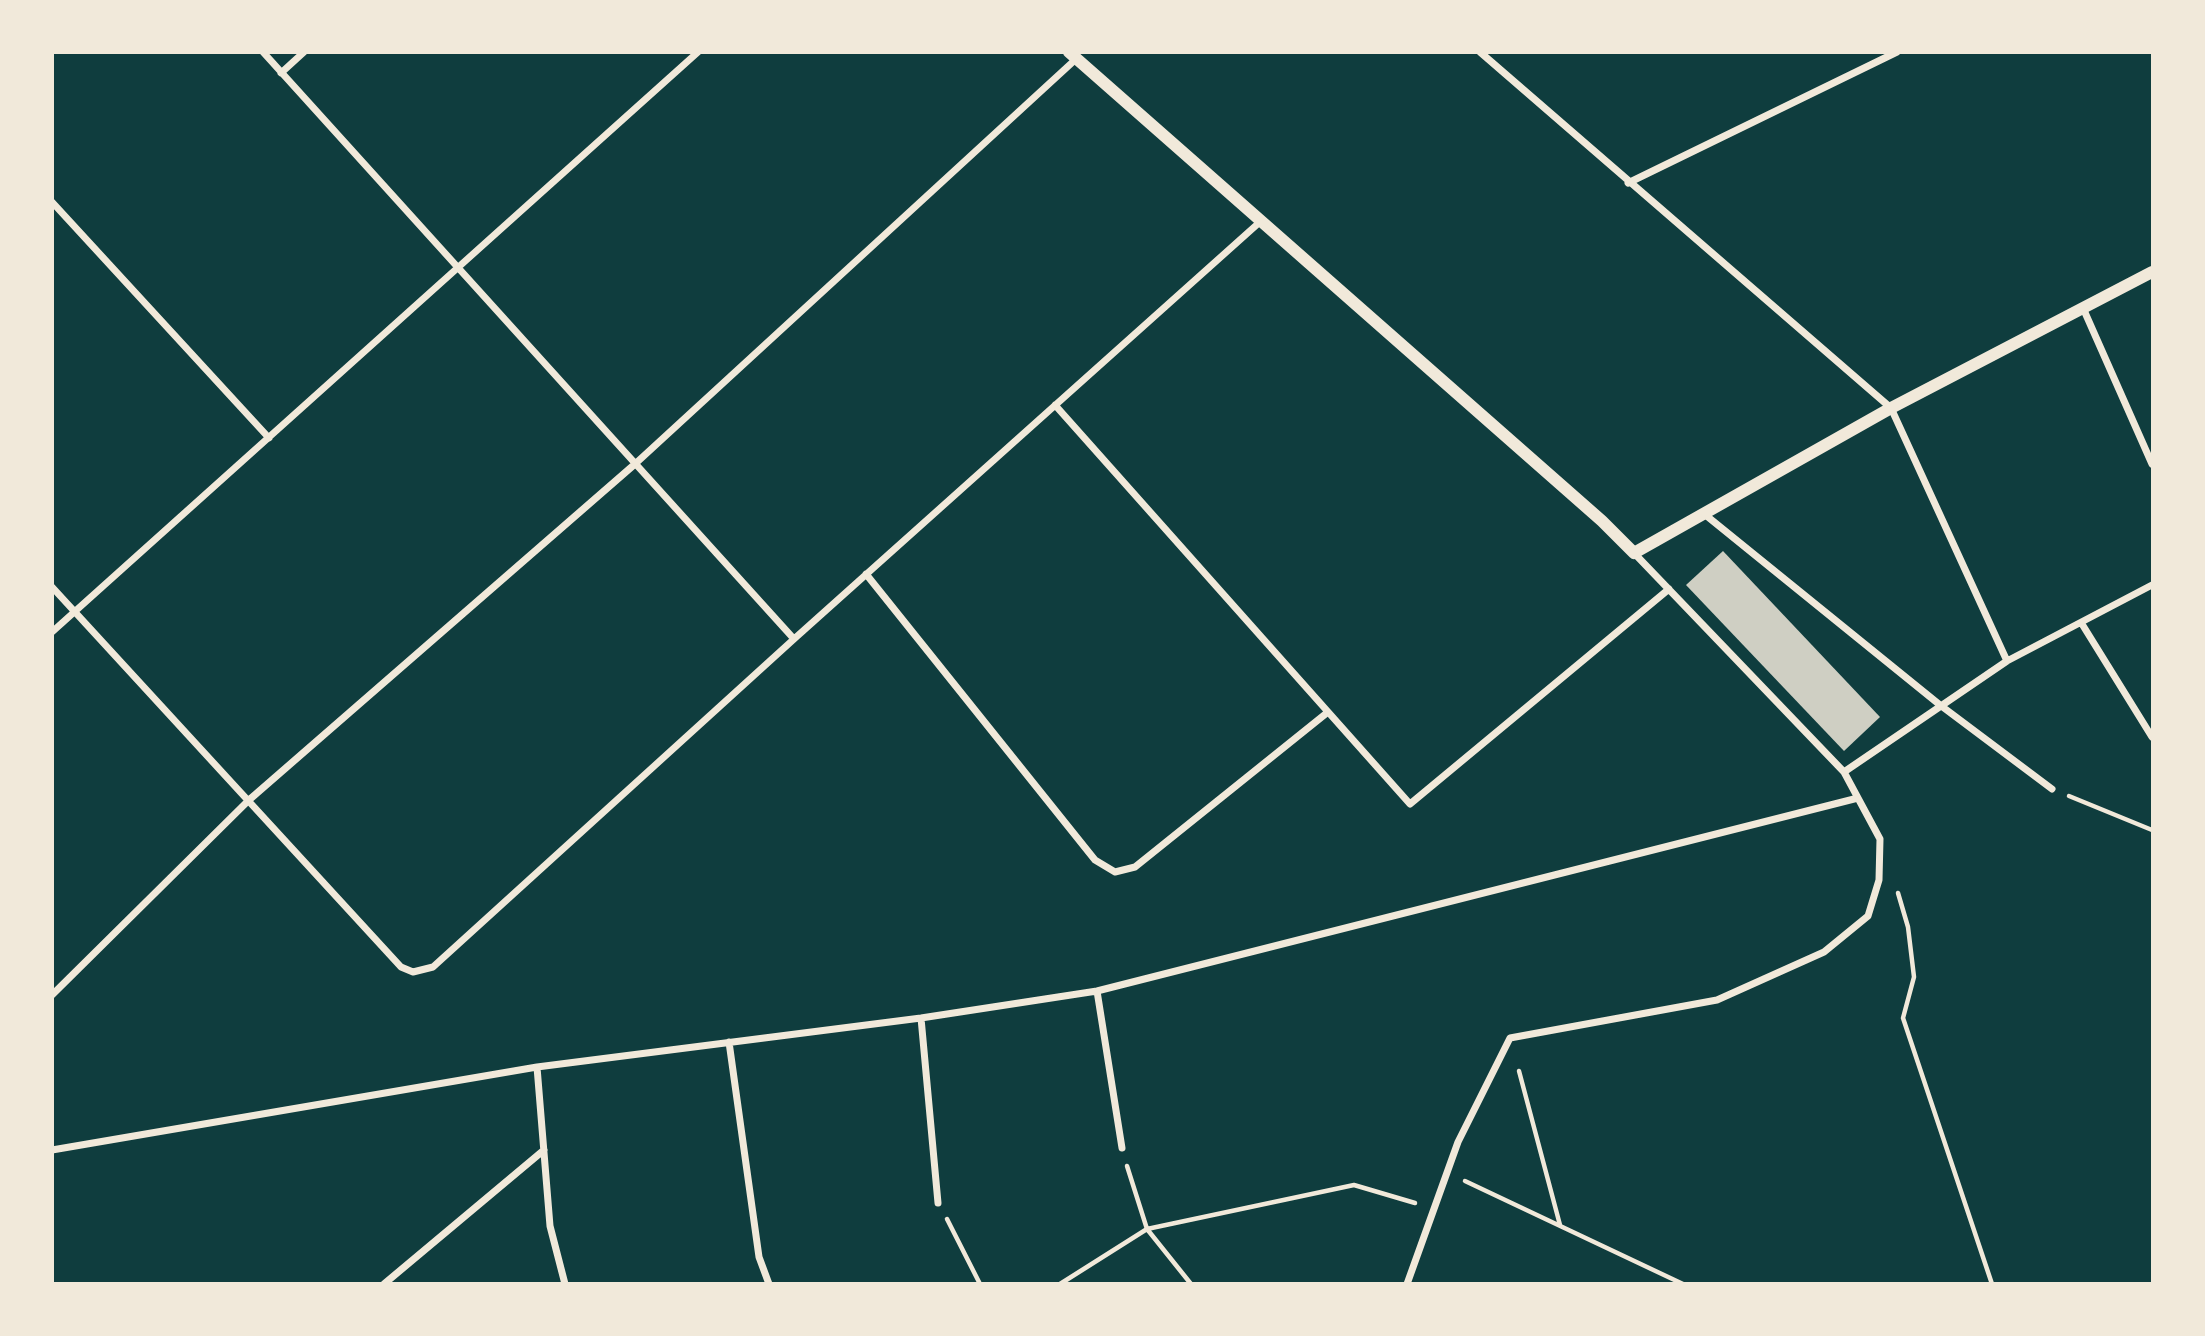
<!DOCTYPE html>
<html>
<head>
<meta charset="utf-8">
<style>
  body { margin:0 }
  #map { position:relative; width:2205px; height:1336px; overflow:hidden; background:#0f3d3e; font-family:Figtree,sans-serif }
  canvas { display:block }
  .frame { position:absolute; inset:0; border:54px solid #f1e9da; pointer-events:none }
</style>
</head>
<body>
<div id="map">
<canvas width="2205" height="1336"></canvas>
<div class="frame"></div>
</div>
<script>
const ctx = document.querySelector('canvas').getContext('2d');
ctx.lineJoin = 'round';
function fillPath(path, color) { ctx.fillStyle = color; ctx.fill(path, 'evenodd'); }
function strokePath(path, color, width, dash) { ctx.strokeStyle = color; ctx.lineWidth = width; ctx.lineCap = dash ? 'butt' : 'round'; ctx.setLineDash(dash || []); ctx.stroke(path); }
fillPath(new Path2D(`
  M1723,551l157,166 -36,34 -158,-166z`), '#cfcfc3');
strokePath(new Path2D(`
  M2069,796l83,34
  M1898,893l10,34 6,50 -11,41 89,266
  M1519,1071l41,154
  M1127,1166l20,63 44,55
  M1465,1181l218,103
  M947,1219l33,65
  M1060,1284l87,-55 207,-44 61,18`), '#f1e9da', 4.5);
strokePath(new Path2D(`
  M263,52l531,587
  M1480,52l411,356 116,253
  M281,73l23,-21
  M1628,183l269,-131
  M52,202l217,236
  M2083,308l69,156
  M1055,405l355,399 259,-215
  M1703,513l237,192 112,84
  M866,574l229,286 20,12 20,-5 193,-155
  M52,587l349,380 12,5 20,-5 361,-328 467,-418
  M2082,624l70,113
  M52,632l646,-580
  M1844,772l163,-111 145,-76
  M1097,991l25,157
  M52,995l197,-195 386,-336 441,-405
  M921,1018l17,185
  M729,1042l30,215 10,27
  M537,1067l13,159 15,58
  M52,1150l485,-83 384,-49 176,-27 761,-193
  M384,1284l160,-134
  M1407,1284l51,-142 52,-104 207,-38 107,-48 44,-36 11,-36 1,-41 -36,-67 -210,-219`), '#f1e9da', 7);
strokePath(new Path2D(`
  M1069,52l533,469 32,32 257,-145 261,-136`), '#f1e9da', 12);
</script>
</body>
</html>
